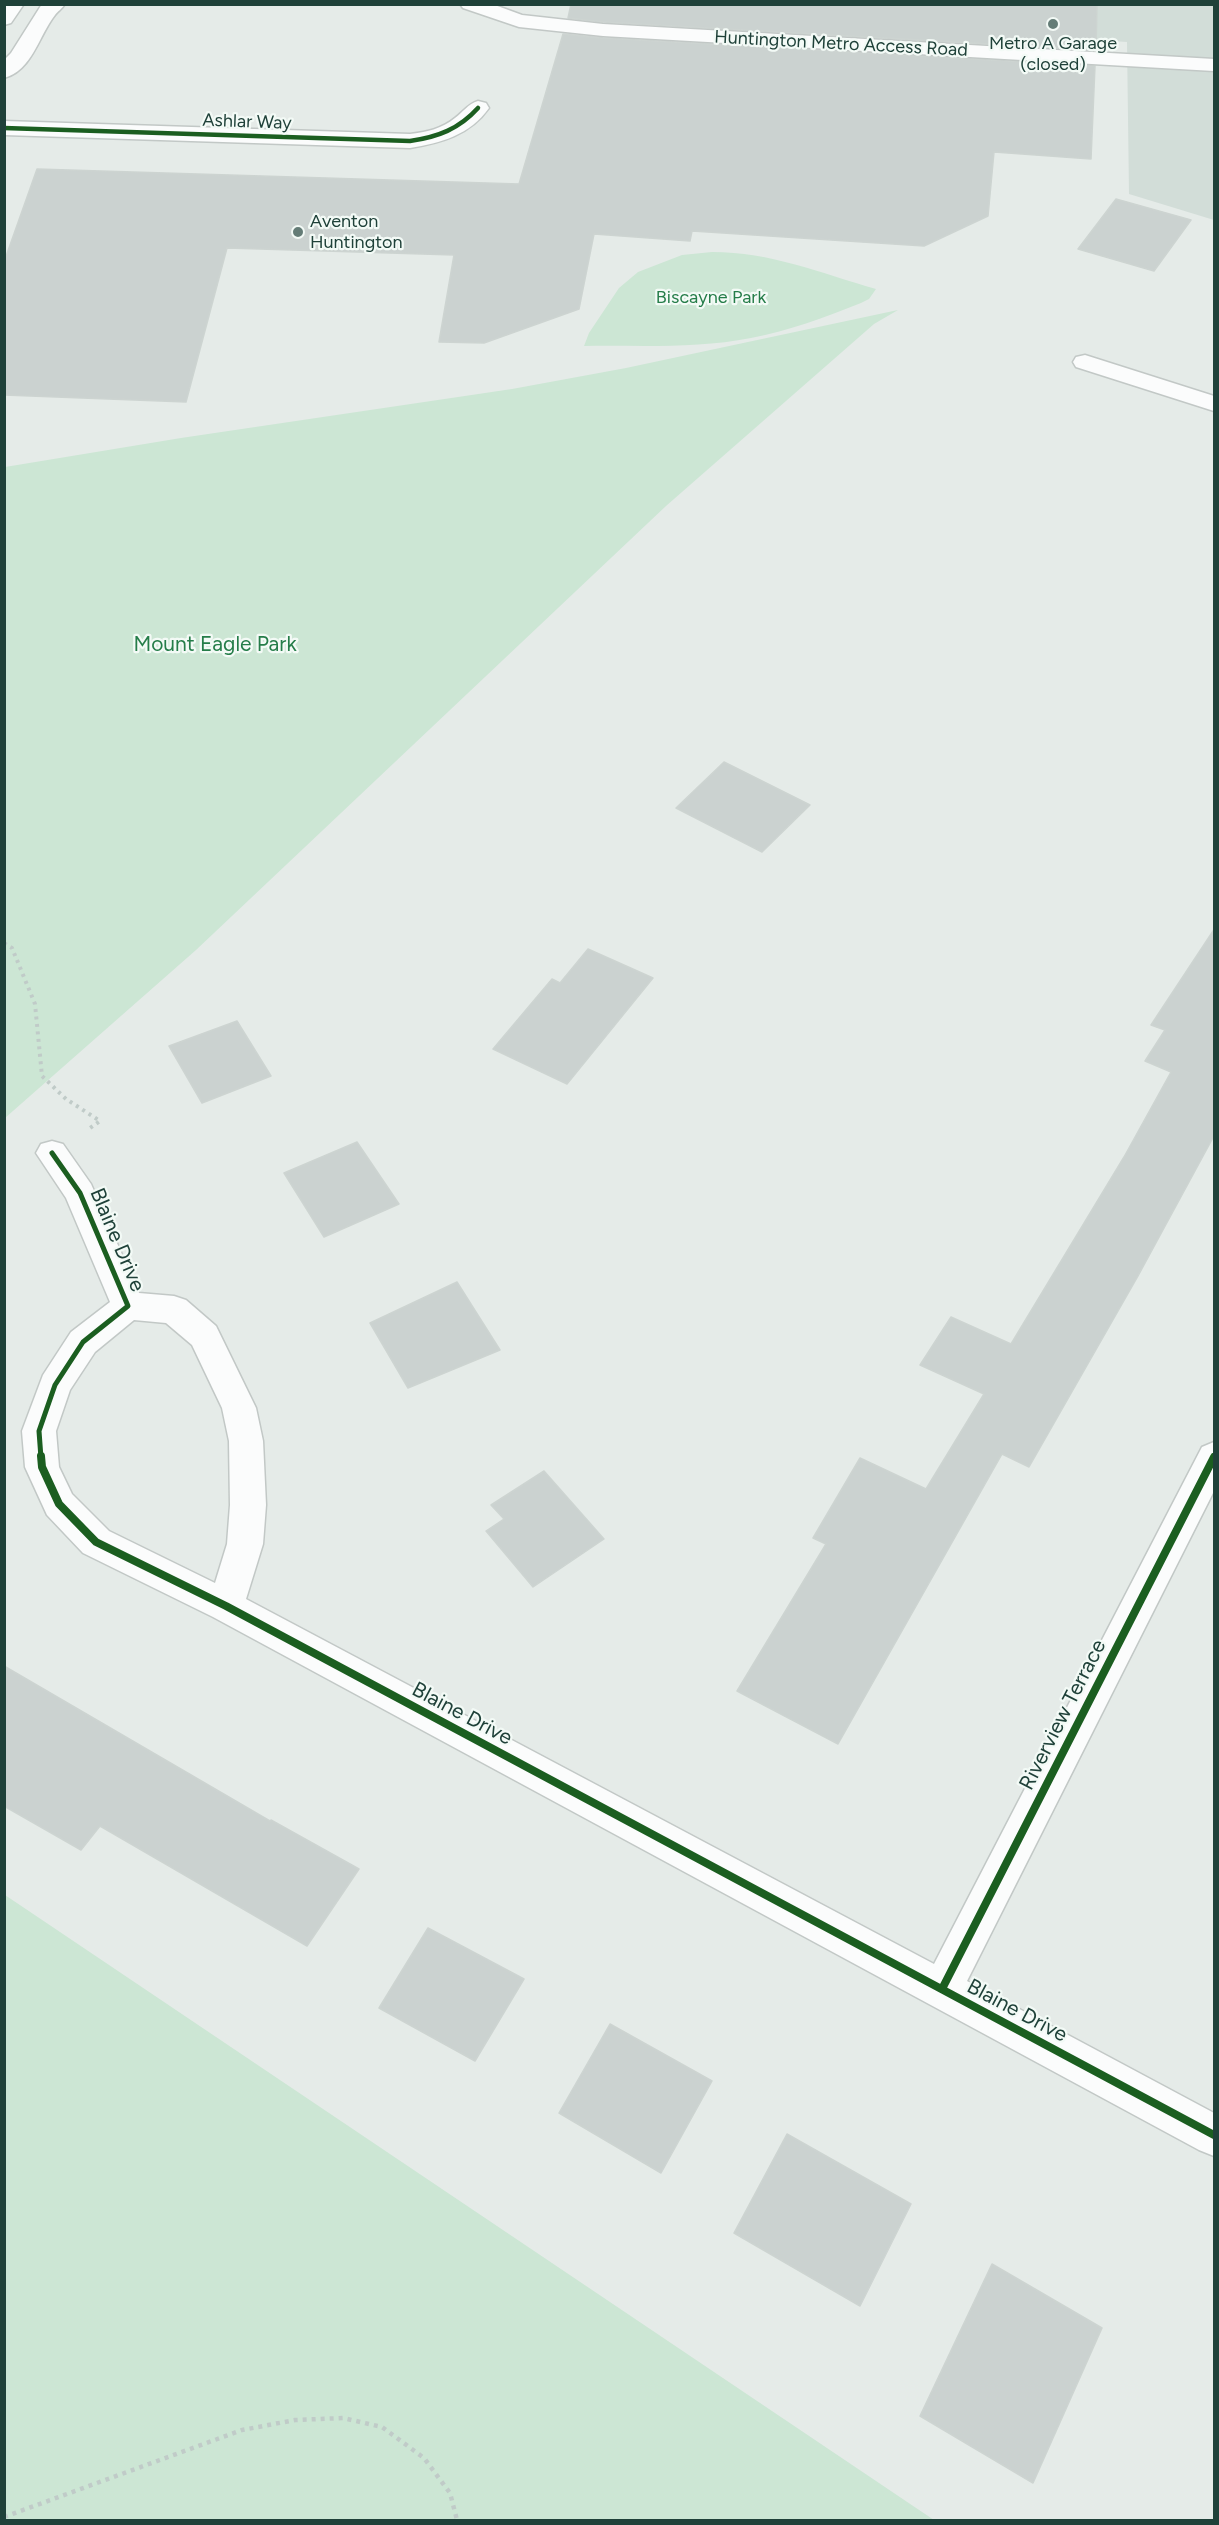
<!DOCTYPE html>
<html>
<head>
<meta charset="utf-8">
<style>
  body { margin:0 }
  #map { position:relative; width:1219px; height:2525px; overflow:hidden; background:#e5ebe8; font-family:Figtree,sans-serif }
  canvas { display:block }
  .frame { position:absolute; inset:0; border:6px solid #1f4139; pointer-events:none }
</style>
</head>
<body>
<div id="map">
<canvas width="1219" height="2525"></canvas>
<div class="frame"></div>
</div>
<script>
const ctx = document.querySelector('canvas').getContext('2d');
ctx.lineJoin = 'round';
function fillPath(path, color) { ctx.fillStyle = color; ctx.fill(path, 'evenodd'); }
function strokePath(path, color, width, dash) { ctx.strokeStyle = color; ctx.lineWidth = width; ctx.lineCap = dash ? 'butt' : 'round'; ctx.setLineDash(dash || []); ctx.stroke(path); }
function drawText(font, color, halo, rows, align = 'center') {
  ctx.font = font + ' Figtree,sans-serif'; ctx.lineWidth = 4.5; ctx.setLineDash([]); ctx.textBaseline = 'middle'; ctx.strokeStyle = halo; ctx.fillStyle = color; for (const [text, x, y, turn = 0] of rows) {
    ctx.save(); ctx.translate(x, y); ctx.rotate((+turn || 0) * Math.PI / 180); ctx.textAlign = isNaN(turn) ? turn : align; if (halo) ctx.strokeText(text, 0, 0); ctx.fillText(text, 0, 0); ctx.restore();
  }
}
fillPath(new Path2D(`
  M551,5h663v215l-85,-26 -2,-152z`), '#d2ddd8');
fillPath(new Path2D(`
  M712,252c59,0 108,21 164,37l-7,10 -8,4c-36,14 -72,28 -110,35 -55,11 -111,7 -167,8l5,-13 30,-45 19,-16 44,-17z
  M898,310l-24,14 -208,182 -470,444 -191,168v-651l176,-29 331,-49 114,-21z
  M5,1895l929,625h-929z`), '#cce6d4');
const building = new Path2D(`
  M571,4h526l-1,46 -493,-28 -35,-4z
  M563,34l40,4 492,28 -4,93 -97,-7 -6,64 -64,30 -232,-15 -2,10 -96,-7 -15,75 -95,34 -45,-1 15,-87 -227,-7 -41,154 -182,-7v-133l33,-93 482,15z
  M1116,199l75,21 -37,51 -76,-22z
  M724,762l86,43 -48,47 -86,-44z
  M1215,928v206l-77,142 -109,191 -27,-13 -164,290 -101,-53 89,-147 -13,-6 47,-80 66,31 58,-95 -64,-29 31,-48 60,27 113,-187 47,-85 -26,-11 20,-31 -14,-5z
  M588,949l65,29 -86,106 -74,-35 59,-70 8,4z
  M237,1021l34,55 -69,27 -33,-57z
  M357,1142l42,62 -75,33 -40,-64z
  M457,1282l43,68 -92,38 -38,-65z
  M544,1471l60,68 -71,48 -47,-56 18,-12 -13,-14z
  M4,1666l266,155 1,-1 88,49 -52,77 -207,-120 -19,24 -77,-44z
  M428,1928l96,51 -49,82 -96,-53z
  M610,2024l102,57 -51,92 -102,-60z
  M787,2134l124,70 -51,102 -126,-73z
  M992,2264l110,64 -69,155 -113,-67z`);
fillPath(building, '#cbd2d0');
strokePath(building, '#cdd4d1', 1.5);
const lane = new Path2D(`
  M460,4h32l30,11 81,9 611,35v12l-611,-35 -84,-9 -56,-19z`);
const street = new Path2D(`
  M4,4h20l-13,19 -7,2z
  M42,4h23c-3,5 -7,7 -10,11 -16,20 -23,56 -51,63v-18l7,-7z
  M478,101l8,2 3,5c-19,27 -48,35 -79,40l-406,-13v-14l406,13c16,-2 32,-5 45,-16 8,-6 13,-14 23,-17z
  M1085,355l129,41v15l-138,-44 -3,-5 3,-5z
  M52,1141l11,3 28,40 48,109 35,3 12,4 30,26 40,82 7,33 3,64 -3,39 -17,55 688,365 268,-517 12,-5v49l-247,490 247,132v43l-15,-6 -986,-533 -130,-64 -36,-38 -22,-48 -3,-36 21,-56 28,-43 39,-30 -44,-104 -30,-45 5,-9zM134,1320l32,3 26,22 30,63 7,33 1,64 -3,39 -12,39 -106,-52 -37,-37 -13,-27 -3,-36 14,-41 25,-38z`);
strokePath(lane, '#c2c8c6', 3);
strokePath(street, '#c2c8c6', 3);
strokePath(new Path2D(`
  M4,943l8,5 23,56 7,72 24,23 34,22 -10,7`), '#c0cbc8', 4, [3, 4.5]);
strokePath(new Path2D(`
  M4,2517l238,-87 53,-10 48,-2 39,9 42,31 26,35 7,27`), '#c0cbc8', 4.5, [4, 5]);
fillPath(lane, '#fbfcfc');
fillPath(street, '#fbfcfc');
strokePath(new Path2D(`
  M4,128l406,13c28,-4 49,-12 68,-33`), '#1b5e20', 4.5);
strokePath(new Path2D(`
  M41,1458l-2,-27 16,-46 28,-43 45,-36 -48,-113 -28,-40`), '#1b5e20', 5);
strokePath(new Path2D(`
  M41,1456l1,11 17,37 37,38 130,64 988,529
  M942,1989l272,-532`), '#1b5e20', 8);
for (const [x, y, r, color] of [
  [1053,24,6,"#647c76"],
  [298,232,6,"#647c76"]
]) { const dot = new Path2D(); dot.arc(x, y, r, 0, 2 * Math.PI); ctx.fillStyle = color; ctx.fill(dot); strokePath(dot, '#f3faf6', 2); }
drawText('18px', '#1f4139', '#f3faf6', [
  ["Huntington Metro Access Road",841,44,3],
  ["Ashlar Way",247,122,2]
]);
drawText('18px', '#1f4139', '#f3faf6', [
  ["Metro A Garage",1053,44],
  ["(closed)",1053,65],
  ["Aventon",310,222,"left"],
  ["Huntington",310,243,"left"]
]);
drawText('18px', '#257d49', '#f3faf6', [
  ["Biscayne Park",711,298]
]);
drawText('21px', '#257d49', '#f3faf6', [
  ["Mount Eagle Park",215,645]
]);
drawText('21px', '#1f4139', '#f3faf6', [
  ["Blaine Drive",117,1240,67],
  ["Blaine Drive",462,1714,28],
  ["Riverview Terrace",1063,1715,-63],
  ["Blaine Drive",1017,2011,28]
]);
</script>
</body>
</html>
